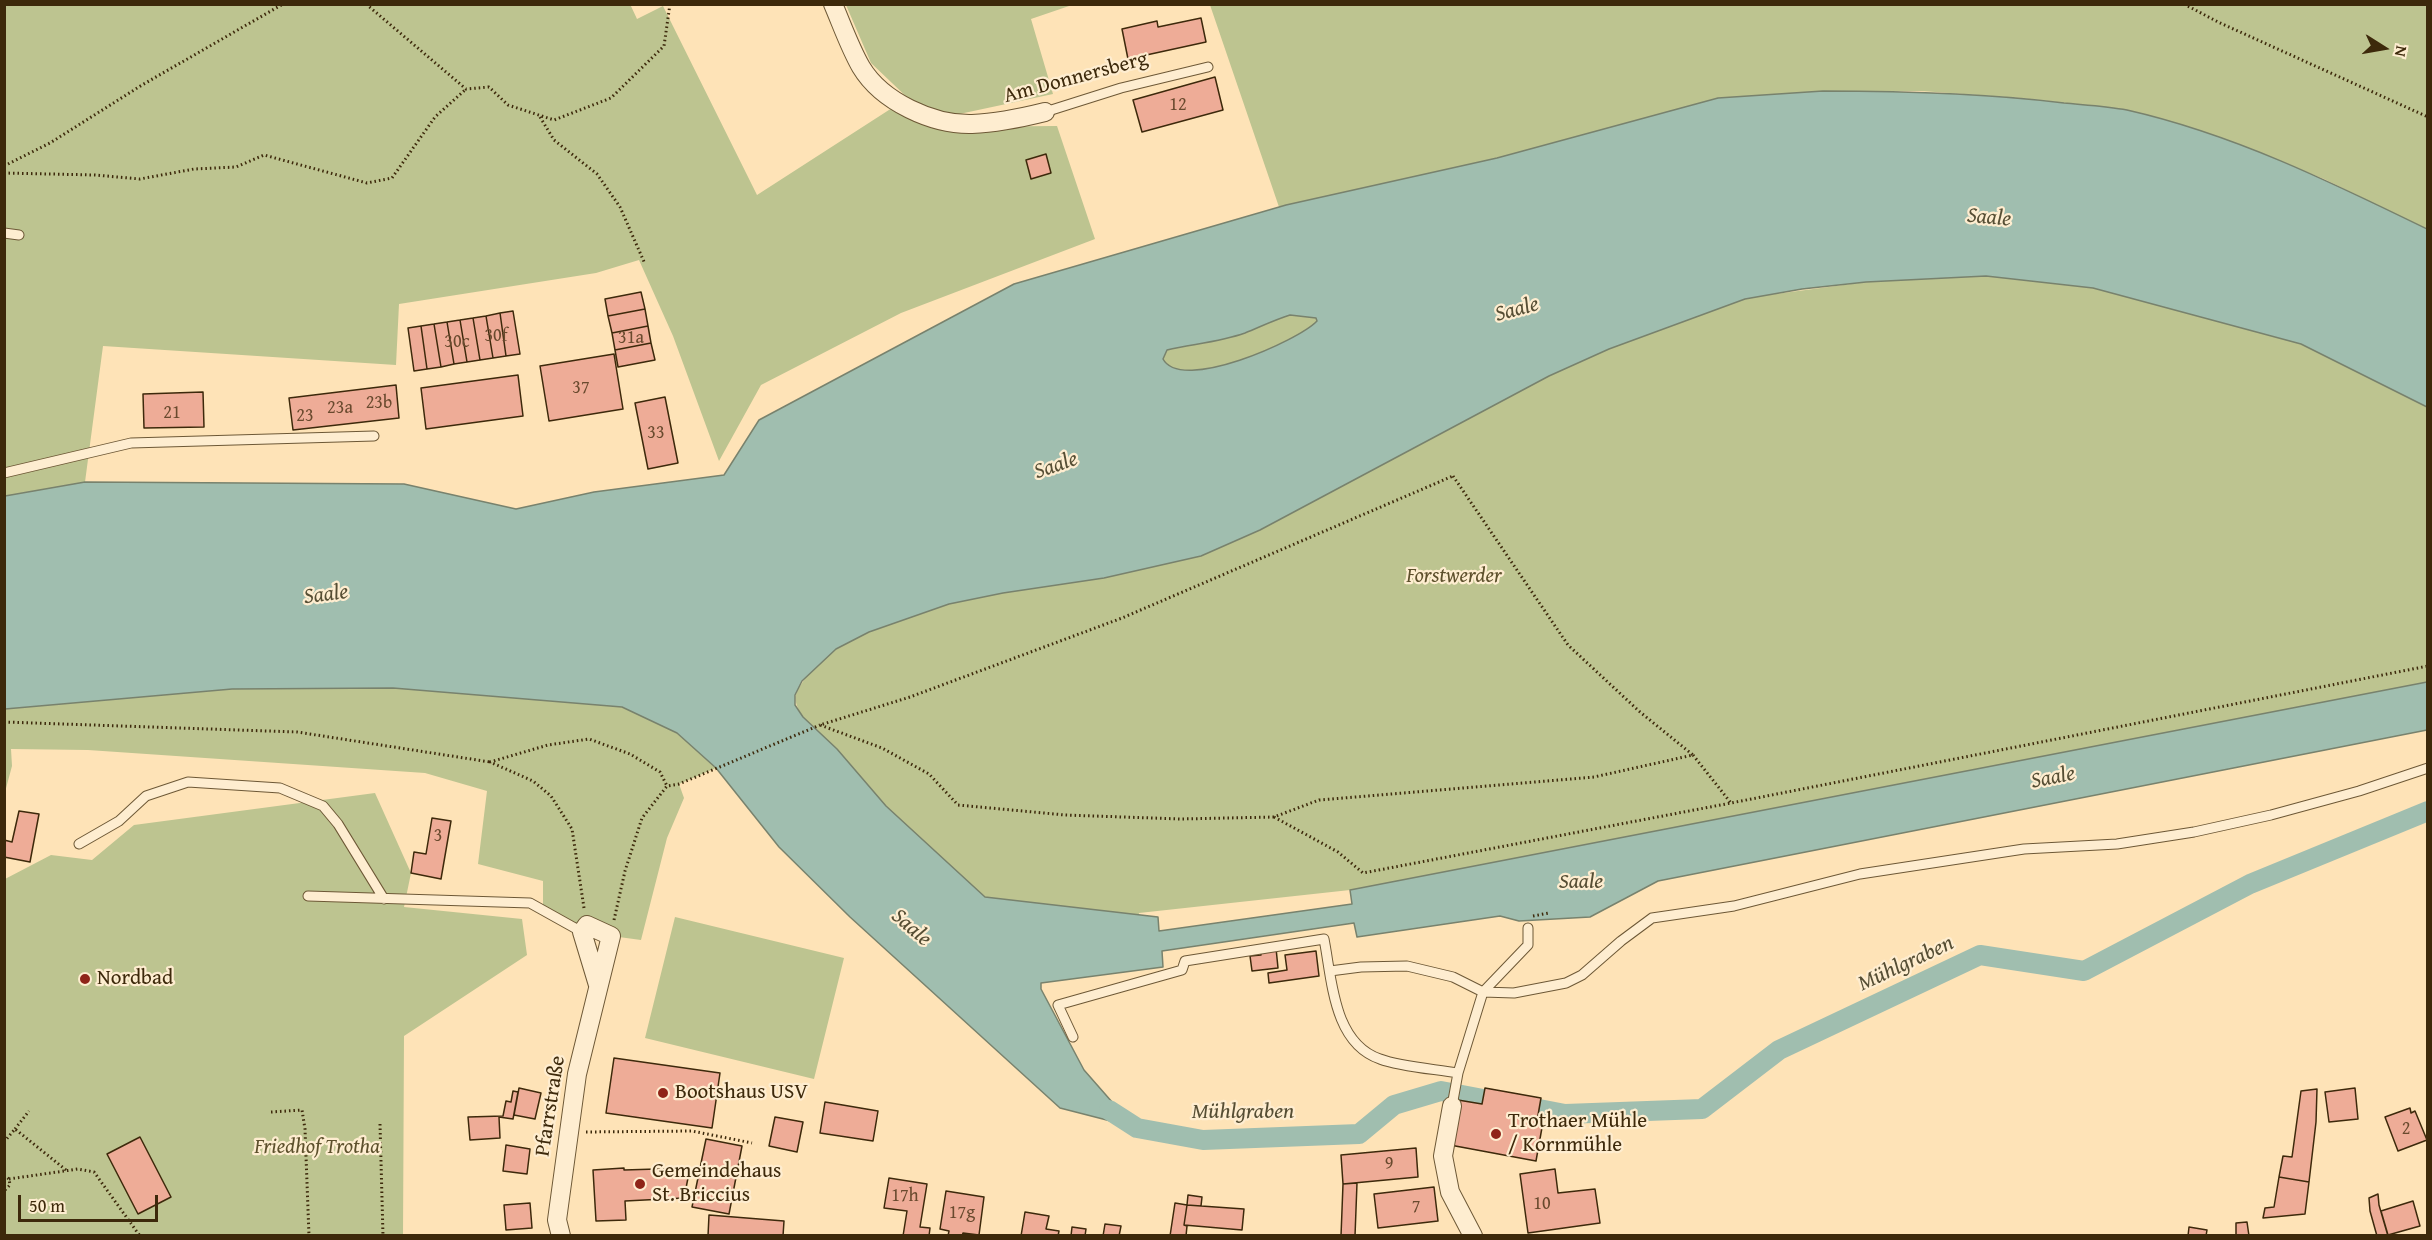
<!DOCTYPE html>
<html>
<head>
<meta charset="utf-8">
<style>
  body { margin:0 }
  #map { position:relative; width:2432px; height:1240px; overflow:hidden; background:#fee3b7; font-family:"Gentium Book Plus",serif }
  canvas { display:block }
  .frame { position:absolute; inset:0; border:6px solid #3d290b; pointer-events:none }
  .north { position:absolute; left:2354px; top:18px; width:60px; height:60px; -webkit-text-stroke:4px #feedd0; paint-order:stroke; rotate:101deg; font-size:16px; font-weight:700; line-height:24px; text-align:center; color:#3d290b }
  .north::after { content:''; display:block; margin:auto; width:21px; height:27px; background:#3d290b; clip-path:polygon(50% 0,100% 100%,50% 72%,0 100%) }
  .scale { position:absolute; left:18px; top:1195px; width:140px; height:27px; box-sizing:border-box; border:3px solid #3d290b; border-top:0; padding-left:8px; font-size:18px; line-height:21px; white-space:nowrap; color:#3d290b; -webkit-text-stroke:4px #feedd0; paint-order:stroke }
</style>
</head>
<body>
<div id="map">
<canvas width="2432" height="1240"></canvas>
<div class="frame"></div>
<div class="north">N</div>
<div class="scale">50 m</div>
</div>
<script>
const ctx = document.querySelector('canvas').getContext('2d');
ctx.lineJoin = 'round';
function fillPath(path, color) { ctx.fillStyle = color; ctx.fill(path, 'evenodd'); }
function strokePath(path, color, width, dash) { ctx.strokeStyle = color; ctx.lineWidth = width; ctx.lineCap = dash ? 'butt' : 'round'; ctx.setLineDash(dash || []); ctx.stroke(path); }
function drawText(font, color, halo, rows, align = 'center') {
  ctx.font = font + ' "Gentium Book Plus",serif'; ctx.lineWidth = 4.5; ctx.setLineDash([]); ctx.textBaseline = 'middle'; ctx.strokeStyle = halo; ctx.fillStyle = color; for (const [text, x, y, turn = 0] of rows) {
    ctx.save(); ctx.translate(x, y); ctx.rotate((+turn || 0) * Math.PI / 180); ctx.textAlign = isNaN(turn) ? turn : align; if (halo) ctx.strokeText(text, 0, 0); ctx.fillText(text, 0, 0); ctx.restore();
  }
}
fillPath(new Path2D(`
  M630,4l7,15 26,-13 94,189 135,-87 43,19 122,-1 38,113 -194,74 -140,72 -42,76 -46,-125 -34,-76 -43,13 -197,31 -3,61 -293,-19 -18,136 -80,14 -1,-491z
  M846,5h226l-41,14 22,75 -103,22 -37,-13 -42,-40z
  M1210,5h1217v224l-103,-50 -94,-38 -103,-31 -106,-12 -100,-7h-98l-105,7 -228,62 -211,47z
  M1986,276l107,12 208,56 126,63v292l-1077,191 -211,23 -1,16 -153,-32 -66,-50 -116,-130c-18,-27 2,-29 8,-52l377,-345 580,-25 98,-13z
  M393,688l229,19 55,26 39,35 -37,16 5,14 -17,40 -26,102 -59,-8 -39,-22v-29l-65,-17 9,-73 -62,-18 -337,-23 -77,-1 1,17 -7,26v-83l227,-20z
  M375,793l36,80 -7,34 118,12 5,36 -123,81 -1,199 -398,1v-357l46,-24 41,5 42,-35z
  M675,917l169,41 -30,121 -169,-41z`), '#bdc490');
const water = new Path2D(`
  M1823,91c81,0 161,2 241,12 21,2 43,3 63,7 106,24 204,72 300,119v178l-126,-63 -208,-56 -107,-12 -120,6 -64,7 -57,10 -136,50 -60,27 -289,154 -59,26 -97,22 -101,15 -54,11 -80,28 -33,17 -34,32 -7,14v10l8,12 34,32 49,57 99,91 173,20 1,14 193,-27 -2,-14 1077,-208v48l-769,151 -68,36 -71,4 -19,-5 -143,21 -3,-14 -192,28 1,16 -122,16v6l43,81 50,57 -74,-19 -210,-191 -71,-70 -63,-79 -39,-35 -55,-26 -229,-19 -161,1 -227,20v-213l80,-14 319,2 112,25 78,-17 130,-17 35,-55 255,-136 272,-79 211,-47 221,-60zM1290,315l26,3 1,3c-19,20 -136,72 -154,38l4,-9c26,-6 53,-8 78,-17 15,-6 29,-13 45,-18z`);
fillPath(water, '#a0beaf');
strokePath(water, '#78826d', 1.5);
strokePath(new Path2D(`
  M1539,1109l26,5 137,-5 77,-59 201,-95 104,16 166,-87 178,-73
  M1109,1110l28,18 66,12 156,-6 35,-29 47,-14 42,8`), '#a0beaf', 20);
const building = new Path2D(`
  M1201,18l5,24 -78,17 -6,-30 35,-8 1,6z
  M1215,77l8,33 -81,22 -9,-32z
  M1046,154l5,19 -20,6 -5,-19z
  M641,292l4,17 -37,7 -3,-17z
  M645,309l3,17 -36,7 -4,-17z
  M513,311l7,43 -14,2 -6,-43z
  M500,313l6,43 -13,2 -7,-42z
  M486,316l7,42 -13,2 -7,-42z
  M473,318l7,42 -13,2 -7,-42z
  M460,320l7,42 -13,2 -7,-42z
  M447,322l7,42 -13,3 -7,-43z
  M434,324l7,43 -14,2 -6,-43z
  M421,326l6,43 -13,2 -6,-43z
  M648,326l3,17 -36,7 -3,-17z
  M651,343l4,17 -37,7 -3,-17z
  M614,354l9,55 -74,12 -9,-55z
  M518,375l5,41 -97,13 -5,-41z
  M396,385l3,33 -106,12 -4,-32z
  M203,392l1,35 -60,1 -1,-34z
  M665,397l13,66 -30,6 -13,-66z
  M19,811l20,3 -9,48 -26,-5v-17l8,2z
  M432,818l19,3 -10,58 -30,-6 3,-21 12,2z
  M1276,948l2,20 -26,3 -2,-15 11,-1 -1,-5z
  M1316,951l3,25 -50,7 -1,-10 19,-3 -2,-15z
  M614,1058l106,15 -8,55 -106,-15z
  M519,1088l22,5 -6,26 -21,-4z
  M1485,1088l56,10 -4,23 6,1 -7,39 -86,-16 8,-45 24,4z
  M2355,1088l3,31 -29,3 -4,-30z
  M2317,1089l-1,33 -7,60 -30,-5 4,-21 9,1 9,-66z
  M513,1091l5,1 -5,27 -14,-2 1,21 -30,2 -2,-23 35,-1 3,-15 5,1z
  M825,1102l53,9 -5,30 -53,-8z
  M2410,1108l1,5 4,-2 12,29 -29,11 -13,-34z
  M775,1117l28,5 -6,30 -28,-6z
  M140,1137l31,60 -33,17 -31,-60z
  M706,1139l36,7 -13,68 -37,-7z
  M506,1145l24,4 -3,25 -24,-3z
  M1416,1148l2,29 -75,7 -2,-29z
  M624,1168v2l66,-2 -6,30 -59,3 1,19 -30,1 -3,-51z
  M1555,1169l3,24 37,-4 5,34 -72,10 -8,-59z
  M2279,1177l30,5 -4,32 -42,4 2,-10 9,-1z
  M889,1178l38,6 -7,43 10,1 -1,8h-26l4,-25 -23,-3z
  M1357,1183l-2,53h-14l2,-52z
  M1434,1187l4,34 -60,7 -4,-34z
  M946,1191l38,6 -5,38 -16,-2 -1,3h-14l1,-5 -9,-2z
  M2378,1194l1,11 9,31h-11l-7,-25 -1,-13z
  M1188,1195l14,2 -1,9 -14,-1z
  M2413,1201l7,25 -32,9 -7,-24z
  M530,1203l2,25 -26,2 -2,-25z
  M1175,1203l12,2 -3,20 3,1 -1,10h-16z
  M1187,1205l57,4 -2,21 -58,-5z
  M1025,1212l24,4 -3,13 13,2 -1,5h-37z
  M709,1215l75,6 -1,15h-75z
  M2247,1222l2,14h-13v-13z
  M1105,1224l16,2 -2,10h-16z
  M1072,1227l14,2 -1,7h-14z
  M2189,1227l18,3 -1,6h-18z`);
fillPath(building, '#eeac97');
strokePath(building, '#3d290b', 1.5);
const service = new Path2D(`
  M1045,112l76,-24 87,-21
  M4,233l15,2
  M4,473l127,-30 243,-7
  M79,844l40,-23 27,-25 42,-14 92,6 43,18 15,18 46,75
  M308,896l222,7 52,29
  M1330,971l31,-4 46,-1 46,11 30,15 31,1 52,-10 16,-8 39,-34 31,-23 82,-12 126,-32 164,-25 93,-5 77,-12 77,-17 88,-24 69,-23
  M1073,1037l-15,-32 124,-35 3,-9 139,-22c8,40 9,104 56,120 21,8 55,10 78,14
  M1452,1106l6,-33 25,-81 45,-47v-17`);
const minor = new Path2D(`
  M833,4c9,21 17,44 28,63 21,35 72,58 111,57 24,-1 49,-6 73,-12
  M1452,1106l-9,50 7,36 23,44
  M561,1236l-4,-16 20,-146 34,-138 -24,-11 -5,7 16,53`);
strokePath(service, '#6d5836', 11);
strokePath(minor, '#6d5836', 20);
strokePath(new Path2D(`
  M366,4l100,85 23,-2 19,18 46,15 57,-22 53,-52 6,-42
  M2184,4l34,18 210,95
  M540,117l14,23 43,34 23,33 25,57
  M4,166l46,-23 92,-58 141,-81
  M4,173l91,2 45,4 54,-10 42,-2 28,-12 103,28 25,-5 43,-61 31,-28
  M1453,476l115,169 72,67 53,43 -99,22 -275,23 -45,17 -93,2 -116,-4 -107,-10 -29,-31 -47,-26 -62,-23 90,-28 212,-79z
  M4,722l293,10 193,30
  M1693,755l38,48
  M1274,817l64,35 25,21 368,-70 697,-137
  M584,908l-12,-79 -21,-33 -18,-15 -43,-19 58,-17 41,-6 41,15 30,18 7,14
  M1533,916l16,-3
  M614,920l11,-49 17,-53 25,-32 12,-2 141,-59
  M271,1112l31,-2 3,19 4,107
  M380,1124l3,112
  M15,1129l14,-18
  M586,1132l106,-1 60,12
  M4,1142l11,-13 51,41
  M4,1175l5,4 1,6 -6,6
  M9,1179l69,-10 16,3 46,64`), '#3d290b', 3, [1.5, 3]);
strokePath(service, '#feedd0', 9);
strokePath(minor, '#feedd0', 18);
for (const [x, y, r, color] of [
  [85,979,6,"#8f2418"],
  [663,1093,6,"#8f2418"],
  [1496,1134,6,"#8f2418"],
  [640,1184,6,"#8f2418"]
]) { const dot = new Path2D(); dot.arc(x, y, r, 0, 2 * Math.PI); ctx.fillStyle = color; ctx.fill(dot); strokePath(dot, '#feedd0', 2); }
drawText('18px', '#694a2e', null, [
  ["12",1178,105],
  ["30f",496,336],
  ["31a",631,338],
  ["30c",457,342],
  ["37",581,388],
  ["23b",379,403],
  ["23a",340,408],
  ["21",172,413],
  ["23",305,416],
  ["33",656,433],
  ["3",438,836],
  ["2",2406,1129],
  ["9",1389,1164],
  ["17h",905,1196],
  ["10",1542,1204],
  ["7",1416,1207],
  ["17g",962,1213]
]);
drawText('21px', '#3d290b', '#feedd0', [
  ["Am Donnersberg",1076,78,-15],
  ["Pfarrstraße",551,1106,-81]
]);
drawText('italic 21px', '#5d502c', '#feedd0', [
  ["Forstwerder",1454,577],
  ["Friedhof Trotha",317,1148]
]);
drawText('21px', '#3d290b', '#feedd0', [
  ["Nordbad",97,979],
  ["Bootshaus USV",675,1093],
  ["Trothaer Mühle",1508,1122],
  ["/ Kornmühle",1508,1146],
  ["Gemeindehaus",652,1172],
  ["St. Briccius",652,1196]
], 'left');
drawText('italic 22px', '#564e34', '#feedd0', [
  ["Saale",1989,218,5],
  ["Saale",1517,310,-15],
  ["Saale",1056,466,-19],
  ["Saale",326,595,-7],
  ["Saale",2053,778,-11],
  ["Saale",1581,882],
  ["Saale",911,928,41],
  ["Mühlgraben",1906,964,-25],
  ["Mühlgraben",1243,1112]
]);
</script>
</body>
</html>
